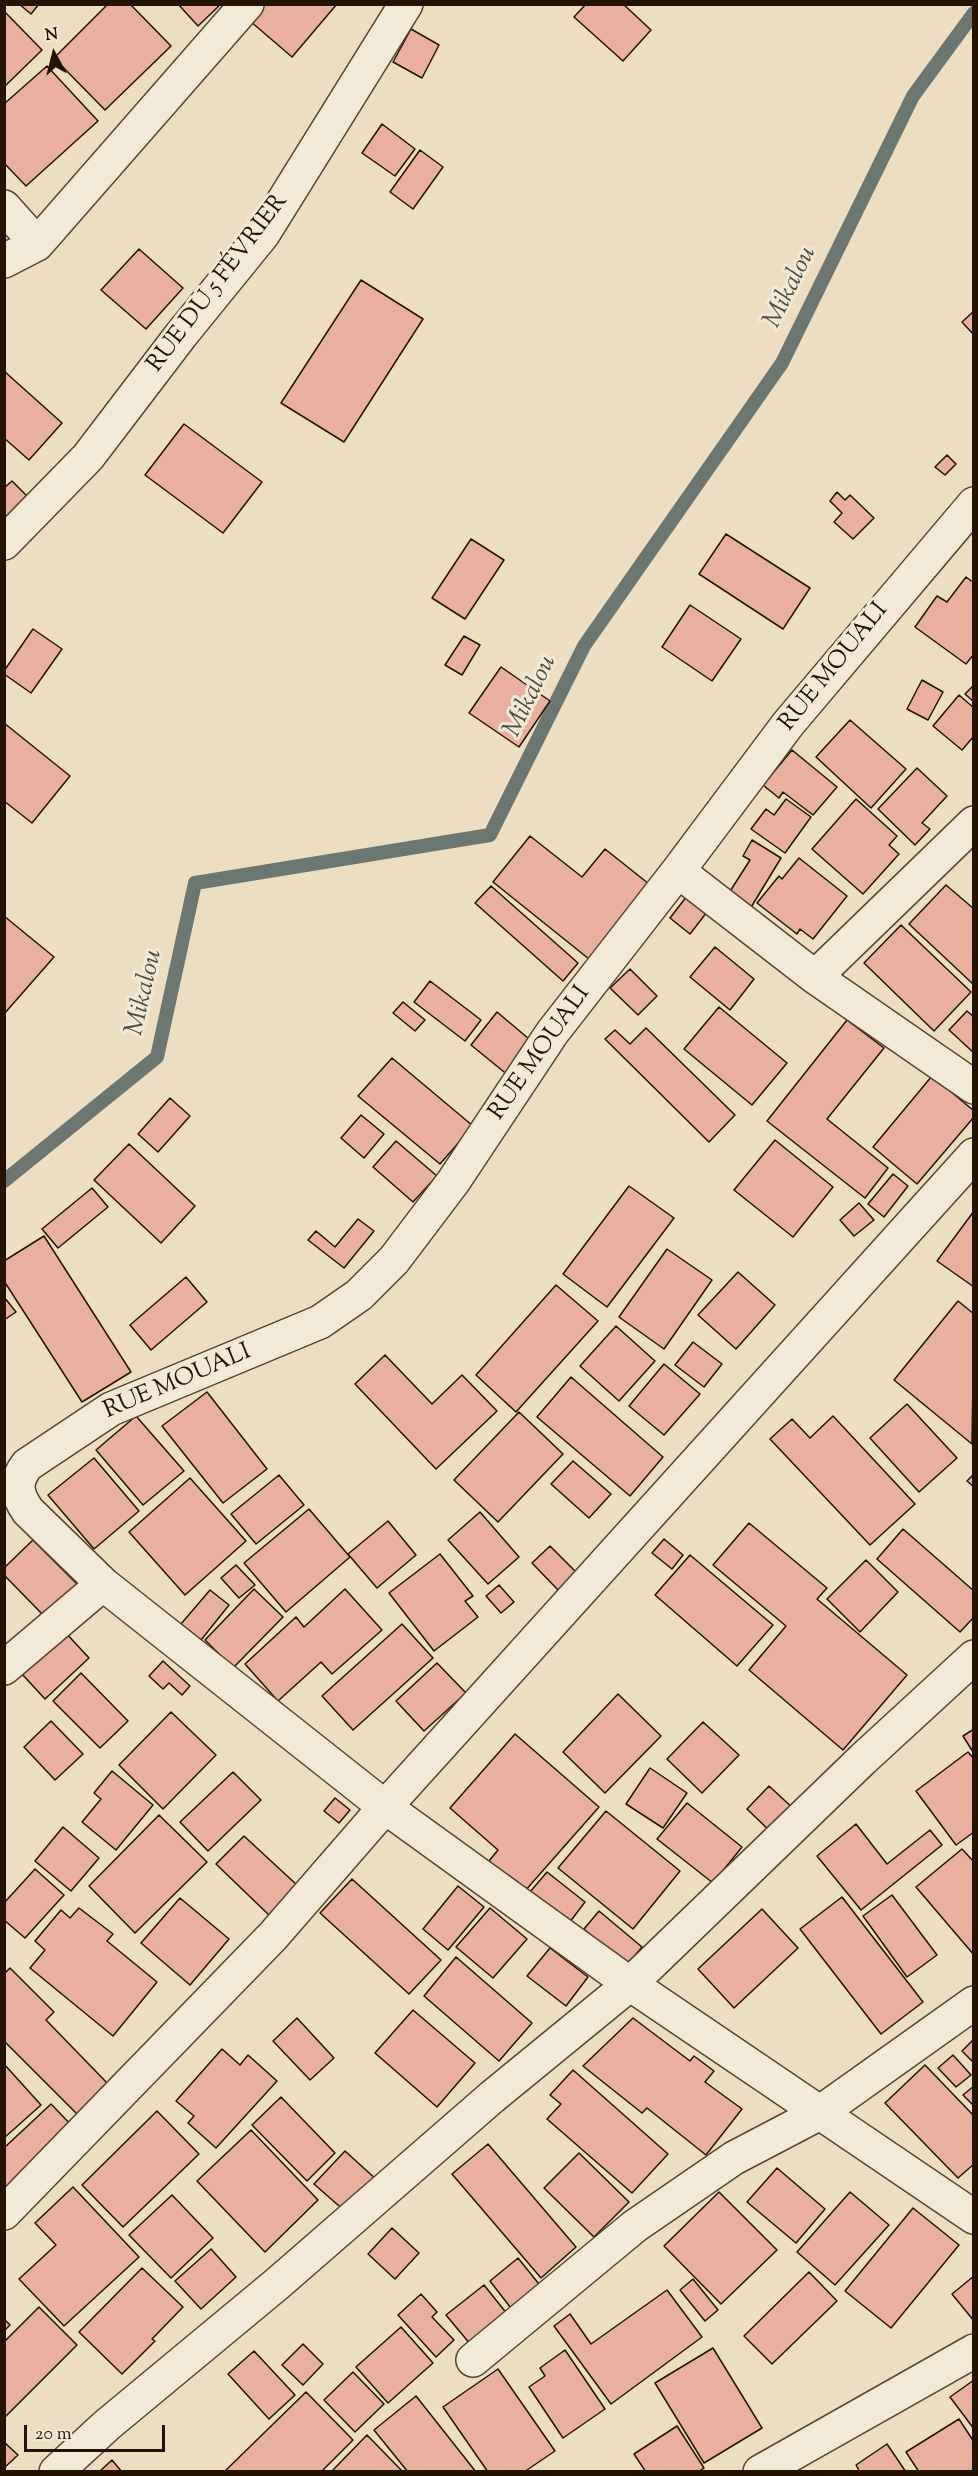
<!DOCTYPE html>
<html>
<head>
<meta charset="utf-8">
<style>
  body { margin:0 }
  #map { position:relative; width:978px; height:2476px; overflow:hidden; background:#edddc1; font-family:"Sorts Mill Goudy",serif }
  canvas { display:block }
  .frame { position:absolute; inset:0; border:6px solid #231300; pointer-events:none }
  .north { position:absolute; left:24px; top:24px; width:60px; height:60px; -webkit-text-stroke:4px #f3e9d7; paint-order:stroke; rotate:353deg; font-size:16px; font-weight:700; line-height:24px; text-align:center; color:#231300 }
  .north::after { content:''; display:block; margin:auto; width:21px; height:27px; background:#231300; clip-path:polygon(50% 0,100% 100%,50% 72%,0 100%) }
  .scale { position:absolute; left:24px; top:2425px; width:141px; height:27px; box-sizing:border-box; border:3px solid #231300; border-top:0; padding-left:8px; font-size:18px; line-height:21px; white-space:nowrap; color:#231300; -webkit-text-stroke:4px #f3e9d7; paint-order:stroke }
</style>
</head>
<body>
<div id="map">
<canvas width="978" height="2476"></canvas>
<div class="frame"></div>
<div class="north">N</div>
<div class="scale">20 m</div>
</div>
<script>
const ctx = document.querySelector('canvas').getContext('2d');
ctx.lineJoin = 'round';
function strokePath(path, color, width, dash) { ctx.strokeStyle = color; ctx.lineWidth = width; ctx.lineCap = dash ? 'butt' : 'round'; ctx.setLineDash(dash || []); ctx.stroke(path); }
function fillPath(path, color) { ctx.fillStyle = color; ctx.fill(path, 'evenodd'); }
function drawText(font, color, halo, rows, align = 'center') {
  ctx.font = font + ' "Sorts Mill Goudy",serif'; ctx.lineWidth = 6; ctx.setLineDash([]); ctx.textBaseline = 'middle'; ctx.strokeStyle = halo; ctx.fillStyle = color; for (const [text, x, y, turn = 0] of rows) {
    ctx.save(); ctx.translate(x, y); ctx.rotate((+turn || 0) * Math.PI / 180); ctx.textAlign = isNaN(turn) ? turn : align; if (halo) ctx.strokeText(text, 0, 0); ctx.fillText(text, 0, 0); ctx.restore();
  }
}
strokePath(new Path2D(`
  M4,1181l153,-124 38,-174 295,-48 94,-189 198,-283 131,-267 61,-83`), '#6d7771', 14);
const building = new Path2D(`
  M19,4h20l-8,10z
  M108,4h22l41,42 -66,64 -51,-52z
  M178,4h43l-23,22z
  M264,4h73l-45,53 -42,-36z
  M586,4h37l28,26 -28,31 -49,-44z
  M4,11l38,39 -38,37z
  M411,29l28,16 -17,33 -29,-16z
  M47,66l51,55 -72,65 -22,-23v-59z
  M382,124l33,25 -20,27 -33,-23z
  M420,150l23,17 -30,42 -23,-17z
  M139,249l44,39 -37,41 -45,-39z
  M361,280l62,39 -79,123 -63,-39z
  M974,311v24l-12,-13z
  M4,371l58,52 -33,37 -25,-22z
  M184,424l78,58 -39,51 -78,-58z
  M947,455l9,9 -11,11 -10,-8z
  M12,481l16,16 -24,23v-32z
  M837,492l8,8 5,-5 24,23 -21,21 -19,-17 8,-9 -12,-12z
  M726,534l84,54 -27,41 -84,-55z
  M471,539l33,21 -39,59 -33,-21z
  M966,577l8,6v71l-8,10 -51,-37 22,-31 10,6z
  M690,605l51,34 -29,42 -50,-34z
  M33,629l29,20 -31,44 -27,-19v-3z
  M464,636l16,9 -18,30 -17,-10z
  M501,667l49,34 -31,46 -50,-34z
  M922,680l21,12 -15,28 -21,-11z
  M974,685v17l-9,-8z
  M959,695l15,13v28l-12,14 -29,-24z
  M850,720l56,49 -35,39 -55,-51z
  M4,723l66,53 -38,47 -28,-22z
  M792,750l45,37 -24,28 -30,-23 -4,6 -16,-13z
  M917,768l30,28 -25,27 8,6 -15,16 -37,-36z
  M786,799l25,18 -26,36 -34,-24 15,-20 8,6z
  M856,799l41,37 -8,9 10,9 -36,40 -51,-45z
  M530,836l52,41 23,-28 44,35 -60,75 -96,-77z
  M752,840l29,18 -31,51 -23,-13 23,-36 -7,-4z
  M799,858l48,38 -34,43 -13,-10 -3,5 -40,-31 22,-27 3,3z
  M946,885l28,24v76l-65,-61z
  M491,886l87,77 -15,18 -88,-78z
  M687,896l20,16 -17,22 -20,-16z
  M4,916l50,41 -50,57z
  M901,925l70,67 -37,39 -70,-68z
  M715,947l39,32 -24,31 -40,-33z
  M630,969l27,27 -19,19 -28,-27z
  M430,981l51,39 -16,21 -51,-39z
  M403,1002l22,18 -10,11 -22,-18z
  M719,1007l68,56 -35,42 -68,-56z
  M967,1011l7,6v36l-25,-23z
  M497,1012l38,32 -26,32 -38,-31z
  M847,1020l37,28 -57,71 61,49 -23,30 -98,-77z
  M646,1028l89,87 -26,27 -104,-103 10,-9 15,14z
  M392,1058l81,68 -33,38 -82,-68z
  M932,1076l42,35v6l-57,67 -44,-37z
  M170,1098l20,18 -32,36 -20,-18z
  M361,1115l23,19 -20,24 -23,-20z
  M775,1140l58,47 -40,50 -59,-47z
  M396,1141l41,35 -24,26 -40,-35z
  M129,1144l66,62 -34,37 -67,-63z
  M893,1174l15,12 -24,31 -16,-13z
  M629,1186l45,32 -67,89 -44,-33z
  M92,1188l16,19 -50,41 -16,-19z
  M859,1203l15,17 -20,16 -14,-16z
  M974,1211v76l-37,-26z
  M358,1219l16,12 -30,37 -36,-28 8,-9 19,16z
  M44,1236l87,136 -49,30 -78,-121v-20z
  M667,1249l45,31 -48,69 -45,-32z
  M738,1272l37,33 -39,44 -38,-34z
  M186,1277l21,25 -56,48 -21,-25z
  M556,1285l42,36 -82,91 -40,-37z
  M4,1297l12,15 -12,8z
  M958,1301l16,13 -2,130 -78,-64z
  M616,1326l39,35 -36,40 -39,-35z
  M693,1342l29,22 -18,23 -29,-22z
  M385,1355l47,49 30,-29 35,36 -61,58 -81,-85z
  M664,1364l36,30 -36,41 -35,-29z
  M571,1377l92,80 -33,39 -93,-79z
  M207,1392l60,77 -44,34 -61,-77z
  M907,1404l50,54 -38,34 -49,-54z
  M519,1412l44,42 -65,68 -44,-42z
  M136,1416l48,55 -41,34 -47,-55z
  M833,1416l82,88 -45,41 -100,-106 22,-20 18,19z
  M94,1458l45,53 -45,38 -46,-54z
  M573,1461l38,33 -22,24 -38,-34z
  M974,1474v13l-7,-6z
  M279,1475l25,30 -48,39 -25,-30z
  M190,1478l56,63 -61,54 -56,-63z
  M309,1509l41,48 -64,55 -42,-49z
  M480,1512l39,45 -31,27 -40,-44z
  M388,1521l28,34 -39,33 -29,-34z
  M749,1523l78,65 -10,11 90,76 -64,75 -94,-80 37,-44 -73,-61z
  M903,1529l71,62v26l-14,15 -83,-73z
  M664,1539l19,16 -11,14 -20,-16z
  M33,1540l48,48 -33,32 -44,-45v-7z
  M550,1546l27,27 -18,18 -27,-28z
  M440,1554l33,42 -8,5 13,16 -44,34 -45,-58z
  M690,1555l83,70 -36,41 -82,-71z
  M866,1560l32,32 -38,40 -33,-33z
  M236,1565l19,20 -16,13 -18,-20z
  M499,1585l15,17 -13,11 -15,-17z
  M254,1589l29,28 -50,51 -28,-28z
  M345,1589l37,41 -50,44 -11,-12 -43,39 -33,-37 51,-47 8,10z
  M210,1590l19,15 -28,35 -20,-16z
  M402,1624l31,34 -80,72 -31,-34z
  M65,1632l24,26 -44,41 -24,-26z
  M163,1661l27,25 -8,9 -13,-12 -6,6 -14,-13z
  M437,1663l29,30 -42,38 -28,-30z
  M81,1673l47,48 -28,27 -47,-47z
  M618,1694l43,42 -56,57 -42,-41z
  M171,1712l45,43 -53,54 -44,-44z
  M51,1721l32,33 -28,26 -31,-33z
  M703,1722l36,33 -37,38 -35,-34z
  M974,1729v22l-1,1 -10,-16z
  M515,1734l84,73 -75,85 -35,-31 9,-11 -48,-42z
  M968,1752l6,7v73l-18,13 -40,-54z
  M650,1768l37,25 -24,35 -37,-24z
  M112,1771l41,34 -37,45 -34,-28 19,-23 -7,-6z
  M233,1772l28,28 -53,51 -28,-29z
  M769,1786l26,24 -22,24 -26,-25z
  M335,1798l15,12 -11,13 -15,-12z
  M687,1803l55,44 -29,36 -56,-44z
  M606,1811l74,60 -47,58 -75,-61z
  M159,1815l48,47 -72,71 -46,-47z
  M856,1824l31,40 43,-34 12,15 -81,65 -44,-54z
  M63,1827l36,31 -28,33 -36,-30z
  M244,1836l54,50 -28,30 -54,-52z
  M962,1849l12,13v93l-58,-68z
  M35,1869l29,26 -39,43 -21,-18v-17z
  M547,1872l38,30 -16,21 -39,-31z
  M352,1879l89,81 -32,34 -89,-81z
  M458,1886l26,21 -36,43 -25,-21z
  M892,1895l45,60 -30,22 -44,-61z
  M842,1897l81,105 -42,32 -81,-105z
  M180,1898l49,41 -39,46 -49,-42z
  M79,1908l34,26 -6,7 50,41 -44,54 -83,-68 15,-18 -10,-9 26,-31 9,8z
  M490,1908l37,31 -34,39 -37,-31z
  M762,1909l36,39 -64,60 -36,-39z
  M599,1911l43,36 -16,19 -42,-37z
  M550,1948l38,29 -22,29 -39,-30z
  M456,1957l76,66 -33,38 -75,-65z
  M10,1968l44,44 -8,8 64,66 -31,30 -75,-75v-67z
  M413,2010l62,53 -38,44 -62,-54z
  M297,2018l37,40 -24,22 -37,-39z
  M633,2018l57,43 4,-5 20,15 -9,11 37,27 -36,46 -59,-47 -5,5 -59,-47z
  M974,2039v24l-12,-12z
  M222,2049l18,16 8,-10 29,26 -61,67 -28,-25 6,-7 -18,-15z
  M953,2055l18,20 -15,12 -18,-19z
  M4,2064l37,41 -37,33z
  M925,2065l49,51v48l-16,14 -73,-75z
  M573,2070l95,84 -36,39 -85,-74 14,-15 -11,-9z
  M974,2086v20l-11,-11z
  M281,2097l54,56 -28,28 -55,-56z
  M51,2104l25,26 -72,66v-48z
  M157,2111l42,43 -76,73 -41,-42z
  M251,2130l67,70 -53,52 -68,-71z
  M488,2144l88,103 -35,31 -89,-104z
  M345,2151l33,30 -31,32 -33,-29z
  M579,2153l50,49 -35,35 -50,-49z
  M777,2168l48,41 -29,34 -49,-41z
  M73,2187l66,70 -75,69 -45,-47 37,-34 -21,-22z
  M719,2192l58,58 -56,54 -57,-58z
  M850,2192l39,33 -54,60 -38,-33z
  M172,2195l41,43 -42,40 -42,-43z
  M913,2208l46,37 -68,83 -46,-37z
  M392,2228l27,25 -24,26 -27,-25z
  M211,2249l25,28 -35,32 -26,-28z
  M518,2258l25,31 -29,23 -24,-31z
  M142,2268l41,39 -31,32 3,2 -33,33 -43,-42z
  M809,2272l28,29 -65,63 -28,-28z
  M974,2276v45l-22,-27z
  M693,2279l25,31 -13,11 -25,-31z
  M484,2285l24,30 -37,30 -25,-30z
  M667,2290l35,47 -91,67 -57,-78 16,-12 21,30z
  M421,2294l16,18 -5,5 22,23 -18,17 -38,-42z
  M39,2307l38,38 -73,73v-76z
  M4,2319l6,6 -6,6z
  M401,2327l32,36 -45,40 -32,-36z
  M303,2344l20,20 -20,21 -21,-20z
  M713,2348l49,80 -58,35 -49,-80z
  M565,2350l40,59 -42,29 -34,-51 16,-11 -5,-8z
  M254,2351l41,44 -26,24 -41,-45z
  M498,2369l57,82 -31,21h-36l-45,-65z
  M353,2372l31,32 -29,28 -31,-32z
  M974,2380v49l-24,-32z
  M306,2392l47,48 -32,32h-97z
  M416,2396l60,76h-68l-34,-42z
  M959,2419l15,23v30h-55l-13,-20z
  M677,2426l27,42 -6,4h-52l-12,-18z
  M367,2435l36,37h-72z
  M4,2442l14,13 -14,13z
  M887,2444l19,28h-46l-4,-7z
  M112,2460l10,12h-23z`);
fillPath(building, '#e9b09f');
strokePath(building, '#231300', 1.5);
const minor = new Path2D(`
  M4,207l33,37
  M4,261l33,-17 210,-240
  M974,504l-186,220 -110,147 -126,162 -99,149 -59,78 -35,35 -39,27 -209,87 -84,56c-13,17 -11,29 1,46l75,73 282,223 245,177 344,233
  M4,543l84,-86 93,-122 82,-101 143,-230
  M678,871l137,106 159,110
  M815,977l159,-154
  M4,1668l99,-84
  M4,2213l269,-277 112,-129 589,-652
  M473,2360l162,-134 99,-68 84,-44 156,-111
  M56,2472l51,-47 170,-141 215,-187 138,-113 233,-225 111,-102
  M760,2472l214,-121`);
strokePath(minor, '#564630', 36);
strokePath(minor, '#f3e9d7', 33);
drawText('24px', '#231300', '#f3e9d7', [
  ["RUE DU 5 FÉVRIER",219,284,-53],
  ["RUE MOUALI",835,668,-51],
  ["RUE MOUALI",541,1054,-55],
  ["RUE MOUALI",178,1383,-23]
]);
drawText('italic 26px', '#4e4d42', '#f3e9d7', [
  ["Mikalou",792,288,-64],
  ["Mikalou",532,697,-64],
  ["Mikalou",146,993,-77]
]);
</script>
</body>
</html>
